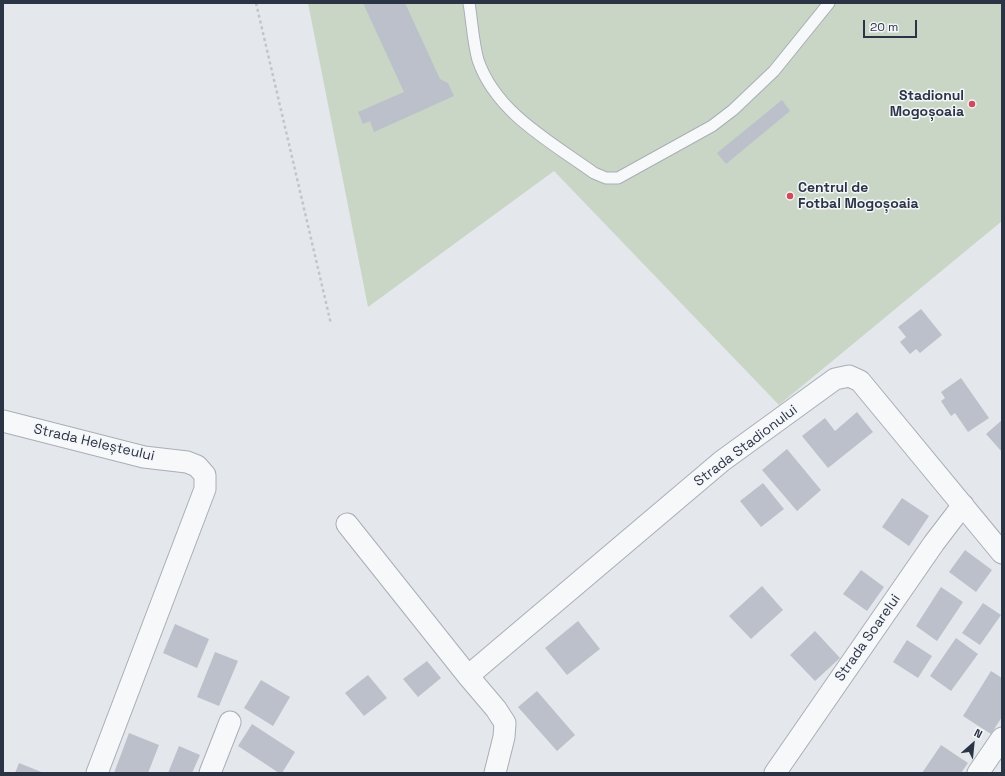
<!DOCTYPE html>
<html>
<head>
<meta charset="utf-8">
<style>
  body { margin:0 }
  #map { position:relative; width:1005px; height:776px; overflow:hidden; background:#e4e7ec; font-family:"Space Grotesk",sans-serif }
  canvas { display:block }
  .frame { position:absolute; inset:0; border:4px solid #2b3445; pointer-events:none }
  .north { position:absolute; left:953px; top:724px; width:40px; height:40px; -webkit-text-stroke:3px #f4f6f9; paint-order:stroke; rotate:27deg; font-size:11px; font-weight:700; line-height:16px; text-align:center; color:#2b3445 }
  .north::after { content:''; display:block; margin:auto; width:14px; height:18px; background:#2b3445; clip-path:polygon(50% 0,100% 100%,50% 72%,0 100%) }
  .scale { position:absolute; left:863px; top:20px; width:54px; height:18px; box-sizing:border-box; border:2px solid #2b3445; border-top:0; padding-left:5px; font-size:12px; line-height:14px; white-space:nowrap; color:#2b3445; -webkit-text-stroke:3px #f4f6f9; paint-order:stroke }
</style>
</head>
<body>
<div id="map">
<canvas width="1005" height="776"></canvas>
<div class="frame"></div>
<div class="north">N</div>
<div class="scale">20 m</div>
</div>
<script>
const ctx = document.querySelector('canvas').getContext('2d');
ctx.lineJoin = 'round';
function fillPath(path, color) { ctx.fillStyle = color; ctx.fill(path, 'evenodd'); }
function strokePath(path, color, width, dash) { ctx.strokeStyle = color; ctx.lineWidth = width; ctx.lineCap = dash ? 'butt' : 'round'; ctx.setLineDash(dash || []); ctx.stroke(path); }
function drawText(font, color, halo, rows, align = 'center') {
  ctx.font = font + ' "Space Grotesk",sans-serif'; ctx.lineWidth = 3; ctx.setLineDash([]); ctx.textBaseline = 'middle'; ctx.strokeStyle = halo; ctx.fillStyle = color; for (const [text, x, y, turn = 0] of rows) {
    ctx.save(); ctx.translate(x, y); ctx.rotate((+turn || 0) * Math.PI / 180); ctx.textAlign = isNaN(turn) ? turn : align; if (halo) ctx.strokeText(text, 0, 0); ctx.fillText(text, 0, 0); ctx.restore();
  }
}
fillPath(new Path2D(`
  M308,3h694v218l-223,184 -225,-234 -186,136z`), '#c9d6c5');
fillPath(new Path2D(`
  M363,3h42l35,76 8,4 6,13 -80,36 -4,-11 -7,3 -5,-12 46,-20z
  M782,100l8,11 -64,53 -9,-11z
  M921,309l21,26 -22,18 -4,-4 -6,5 -10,-12 6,-5 -8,-10z
  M961,378l28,40 -21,14 -13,-19 -4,3 -10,-15 4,-3 -4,-6z
  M857,412l16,20 -45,36 -26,-32 23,-18 10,13z
  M1002,420v32l-16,-18z
  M787,449l34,41 -24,21 -35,-41z
  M763,483l21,26 -23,18 -21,-26z
  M902,498l27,18 -20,30 -27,-19z
  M965,550l27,20 -16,22 -27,-20z
  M861,570l23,17 -17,24 -24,-17z
  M762,586l21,24 -32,29 -22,-23z
  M941,587l22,15 -26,39 -21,-15z
  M983,603l18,12 -21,30 -18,-12z
  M578,621l22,28 -33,26 -22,-27z
  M175,624l34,15 -12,29 -34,-15z
  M815,631l25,27 -25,23 -25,-26z
  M956,638l22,16 -27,37 -21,-15z
  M907,640l25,16 -14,22 -25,-16z
  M215,652l23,9 -19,45 -22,-9z
  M427,661l14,17 -23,19 -15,-18z
  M991,671l11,7v39l-11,17 -28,-18z
  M368,675l19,23 -23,18 -19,-23z
  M261,680l29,17 -17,29 -29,-18z
  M537,691l38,44 -18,16 -39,-44z
  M252,724l43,28 -13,21h-3l-41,-27z
  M129,733l30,12 -11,28h-34z
  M941,745l27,18 -7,10h-39z
  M179,746l21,9 -8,18h-24z
  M19,763l25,10h-29z`), '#bbc0ca');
const service = new Path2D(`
  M469,3c3,18 4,39 9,57 18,53 73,82 116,113l12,5h12l94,-52 21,-16 41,-39 55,-68`);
const minor = new Path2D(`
  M3,421l141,36 43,5 10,4 8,9v14l-108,284
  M347,524l121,152 28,33 9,14 -1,14 -9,36
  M468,676l254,-215 113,-82 14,-3 11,5 142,172
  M210,773l20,-51
  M775,773l159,-230 29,-38
  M978,773l24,-35`);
strokePath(service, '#a9aeb7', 13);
strokePath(minor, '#a9aeb7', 23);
strokePath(new Path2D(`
  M256,3l75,321`), '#c2c5cb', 2.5, [3, 3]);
strokePath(service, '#f7f8fa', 11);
strokePath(minor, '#f7f8fa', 21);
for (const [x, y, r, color] of [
  [972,104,4,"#d1495b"],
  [790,196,4,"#d1495b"]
]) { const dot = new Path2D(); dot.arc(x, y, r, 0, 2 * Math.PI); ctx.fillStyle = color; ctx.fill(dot); strokePath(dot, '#f4f6f9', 1.5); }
drawText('bold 14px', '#2b3445', '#f4f6f9', [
  ["Stadionul",964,96],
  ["Mogoșoaia",964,112],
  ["Centrul de",798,188,"left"],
  ["Fotbal Mogoșoaia",798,204,"left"]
], 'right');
drawText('14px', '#2b3445', '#f4f6f9', [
  ["Strada Heleșteului",94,443,13],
  ["Strada Stadionului",746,446,-37],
  ["Strada Soarelui",868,638,-55]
]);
</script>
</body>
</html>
